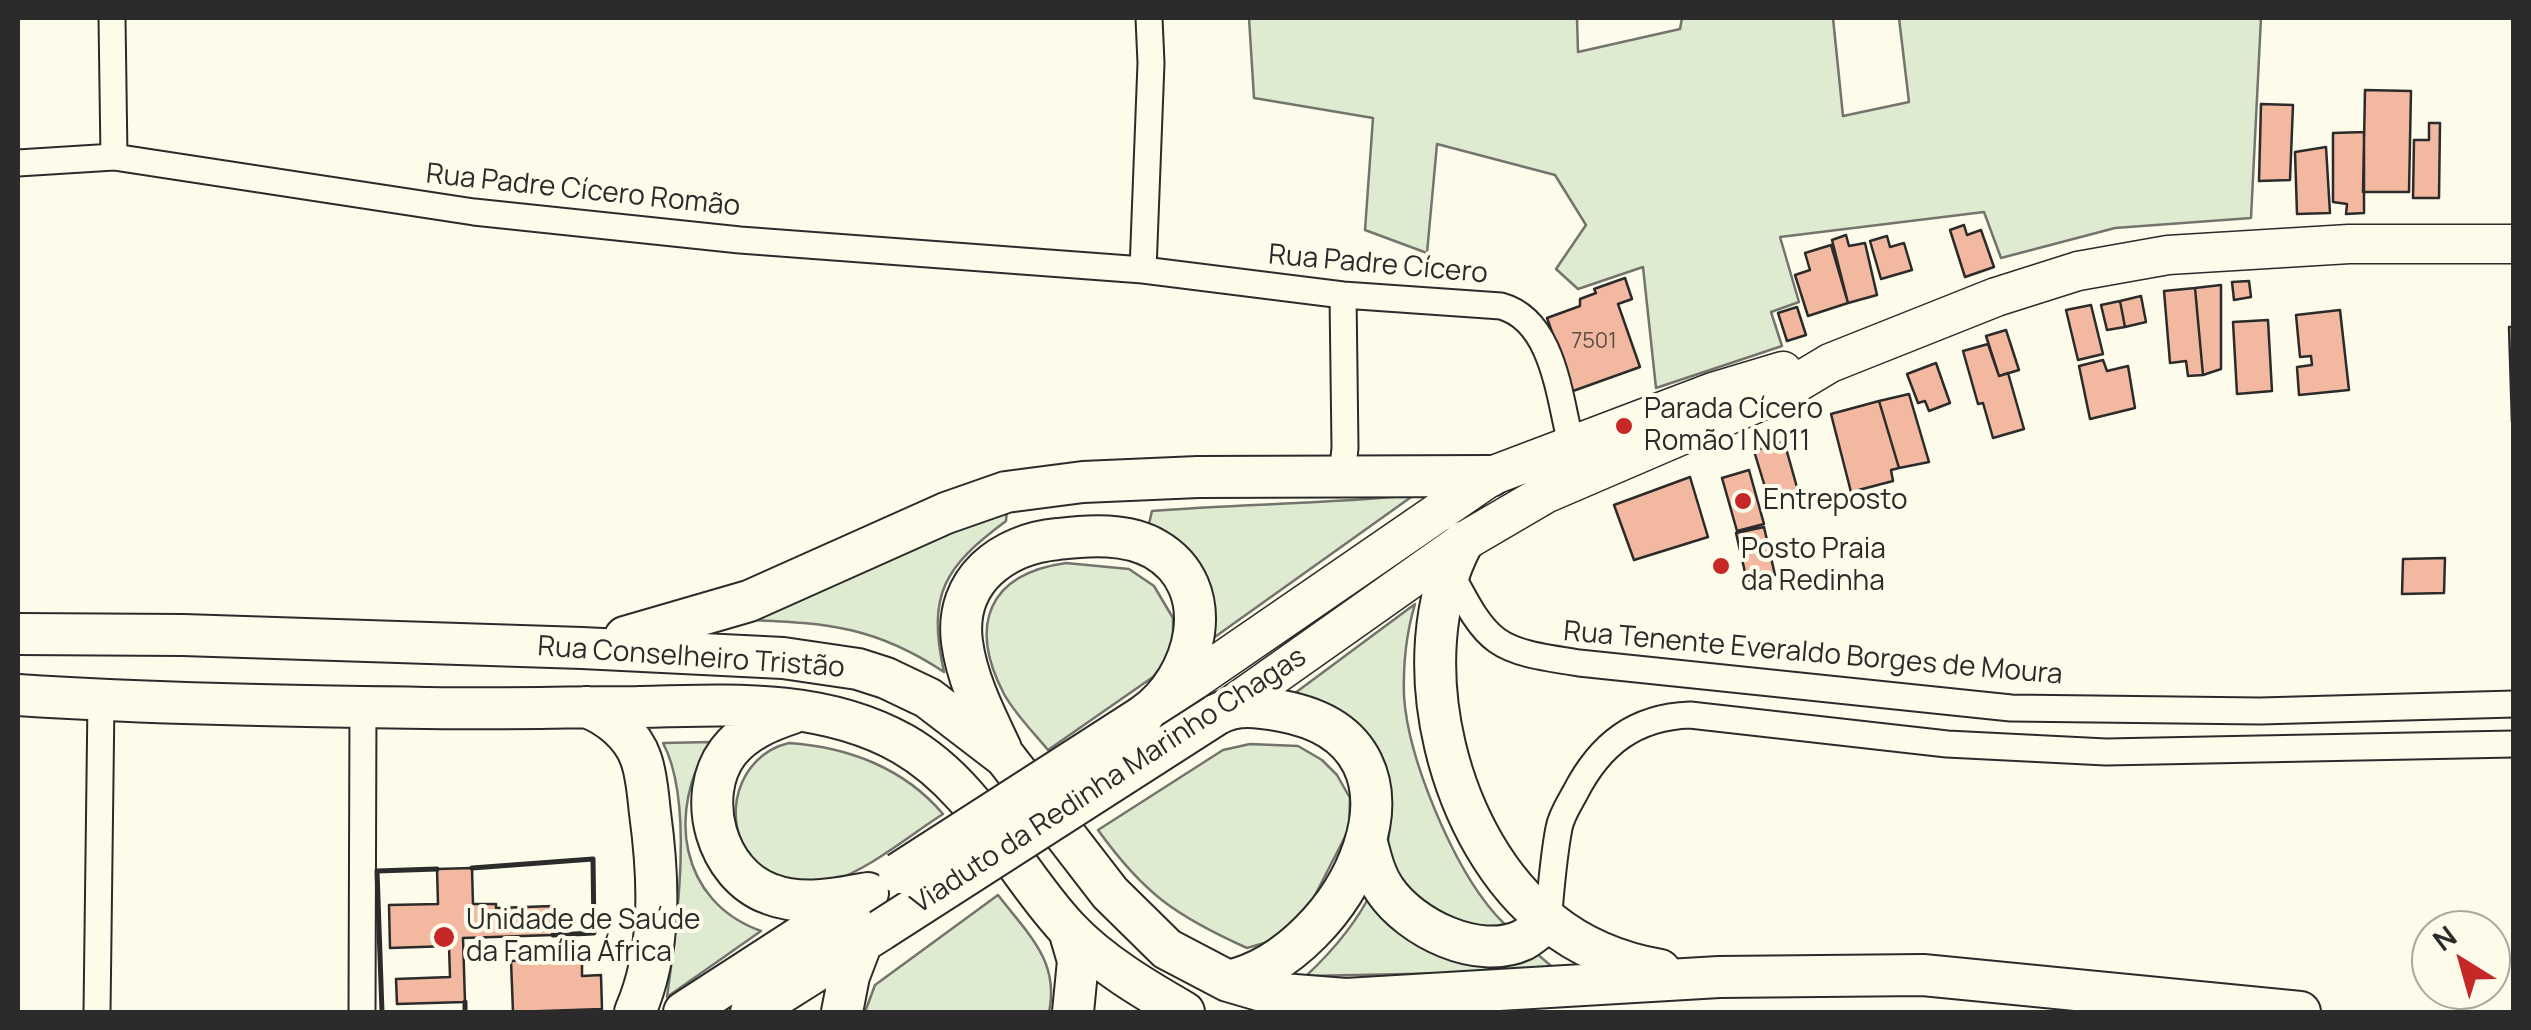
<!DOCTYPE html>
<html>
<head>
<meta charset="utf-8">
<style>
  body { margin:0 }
  #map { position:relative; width:2531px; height:1030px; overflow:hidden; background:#fdfbea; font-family:Manrope,sans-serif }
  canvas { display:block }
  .frame { position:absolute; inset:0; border:20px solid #2b2b2b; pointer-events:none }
  .north { position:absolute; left:2411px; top:910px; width:100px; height:100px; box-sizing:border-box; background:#fdfbea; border:2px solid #a9a89e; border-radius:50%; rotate:323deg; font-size:28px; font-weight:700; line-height:40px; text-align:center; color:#2b2b2b }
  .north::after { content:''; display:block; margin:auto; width:35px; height:45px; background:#c62828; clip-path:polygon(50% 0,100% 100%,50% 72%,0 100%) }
</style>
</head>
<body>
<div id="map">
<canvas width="2531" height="1030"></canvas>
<div class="frame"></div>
<div class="north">N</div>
</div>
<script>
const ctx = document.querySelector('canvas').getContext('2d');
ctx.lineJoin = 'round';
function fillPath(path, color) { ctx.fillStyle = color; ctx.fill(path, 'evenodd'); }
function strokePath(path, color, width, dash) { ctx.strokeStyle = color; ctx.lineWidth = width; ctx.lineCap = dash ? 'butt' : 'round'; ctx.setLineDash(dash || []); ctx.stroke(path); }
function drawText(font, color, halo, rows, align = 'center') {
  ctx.font = font + ' Manrope,sans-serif'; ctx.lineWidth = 8; ctx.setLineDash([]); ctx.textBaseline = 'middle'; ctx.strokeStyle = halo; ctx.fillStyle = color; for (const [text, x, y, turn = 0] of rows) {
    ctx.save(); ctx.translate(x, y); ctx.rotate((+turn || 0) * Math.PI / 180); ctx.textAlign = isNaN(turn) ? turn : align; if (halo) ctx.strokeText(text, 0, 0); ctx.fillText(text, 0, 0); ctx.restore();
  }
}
const green = new Path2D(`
  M1249,18h328l1,34 102,-23 2,-11h151l10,98 66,-14 -10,-84h362l-10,200 -136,10 -114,30 -17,-46 -204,25 19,65 -28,10 11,34 -126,42 -13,-121 -65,22 -22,-20 30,-44 -31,-50 -118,-31 -10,109 -62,-23 8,-112 -119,-20z
  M1414,495l-202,144 -64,-111 4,-17c87,-7 174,-7 262,-16z
  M1007,510l-1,11c-62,46 -79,73 -62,151 -68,-45 -115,-49 -195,-52l148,-71z
  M1066,563l63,6 25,17 19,32v22l-5,18 -15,19 -105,73c-14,-17 -33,-36 -44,-56 -36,-69 -16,-120 62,-131z
  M1415,604c-9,30 -12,60 -11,92 4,63 49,170 91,218 19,21 41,39 62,57l-251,5c48,-45 90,-104 83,-173 -2,-18 -4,-36 -18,-49 -21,-21 -59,-39 -84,-55z
  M711,742c-45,68 -32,160 50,189l-94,66c9,-67 28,-194 -4,-254z
  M789,743c59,4 115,25 154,71 -36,23 -73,55 -113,68 -14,5 -25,3 -38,0 -7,-1 -17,-2 -23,-5 -6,-4 -11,-13 -16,-17 -34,-39 -16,-105 36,-117z
  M1250,744l48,2 24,14 15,15 13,23 -1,31 -42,82 -39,31 -21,6c-71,-32 -103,-54 -149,-118l125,-80z
  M998,895c29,38 62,66 51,117h-184l10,-27z`);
fillPath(green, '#deebd1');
strokePath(green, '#74746e', 2.5);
const building = new Path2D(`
  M2365,90l46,1 -2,101h-46z
  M2261,104l32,1 -3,75 -31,1z
  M2429,123h11l-1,75h-26l1,-58h15z
  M2364,132v81l-18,1 1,-10 -14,-2v-69z
  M2326,147l4,66 -33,1 -2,-62z
  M1964,225l3,10 14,-5 13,37 -29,10 -15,-47z
  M1846,235l3,11 16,-3 12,52 -29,8 -16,-63z
  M1887,236l3,11 14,-4 8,27 -31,9 -11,-38z
  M1831,245l17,58 -40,13 -13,-41 15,-5 -5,-17z
  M1625,278l7,21 -14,5 22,63 -67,24 -26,-73 33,-12v-7l16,-6 -2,-4z
  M2249,281l2,16 -17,3 -2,-18z
  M2221,285v84l-18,6 -8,-87z
  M2195,288l8,87 -15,1 -2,-15 -16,2 -6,-72z
  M2141,296l5,26 -21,5 -5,-26z
  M2120,301l5,26 -18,3 -6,-25z
  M2091,305l12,49 -25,6 -12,-50z
  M1797,307l9,28 -19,6 -9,-28z
  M2340,310l9,80 -50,5 -2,-28 15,-2 -1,-9 -11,1 -4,-42z
  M2268,320l4,71 -35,3 -4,-72z
  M2509,327h5l-2,95z
  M2006,330l13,40 -20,6 -13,-40z
  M1988,344l11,32 9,-3 16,56 -31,9 -10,-35 -5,1 -15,-53z
  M2103,360l4,11 21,-5 7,42 -45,11 -11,-53z
  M1936,363l14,40 -21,8 -4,-10 -7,2 -11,-29z
  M1909,394l20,68 -30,6 -20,-67z
  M1879,401l20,67 -8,2 2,11 -42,11 -20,-78z
  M1784,441l14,50 -29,9 -15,-49z
  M1749,470l15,54 -27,7 -15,-53z
  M1690,477l18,60 -74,23 -20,-55z
  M1764,527l11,48 -28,6 -11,-48z
  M2445,558l-1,35 -42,1 1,-35z
  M472,868l1,36h23v4l57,-2v29l-90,3 2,64 -68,2 -1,-25 54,-2 -1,-31 -59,2 -1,-43 49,-1 -1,-35z
  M550,948h32v28l19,-1 1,34 -89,3 -2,-51 39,-2z`);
fillPath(building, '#f2b8a0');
strokePath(building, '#2b2b2b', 2.5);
const minor = new Path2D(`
  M112,18l2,139
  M18,163l96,-6 360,55 266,28 403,30 200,25 158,11c54,15 58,94 71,141
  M1143,270l8,-207 -2,-45
  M1342,476l3,-28 -2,-153
  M1449,570c40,77 45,80 130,93l432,45 249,3 254,-7
  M1548,922c3,-31 5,-63 11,-94 2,-12 10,-24 16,-35 25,-49 60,-76 115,-78l257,29 159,8 408,-8
  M97,1012l4,-312
  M362,1012l1,-307`);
const secondary = new Path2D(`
  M1158,705l333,-229 222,-84 70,-21
  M1231,706l232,-164 82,-48 235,-101 50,-30 166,-66 82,-26 90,-16 181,-11h165`);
const primary = new Path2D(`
  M1463,542c-62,114 -15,302 87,380 32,26 71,41 110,48
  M18,634l165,1 399,13 201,10 75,11 28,9 42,20 77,59 105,136 57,56 61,32 41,12 77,6 373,-22 204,-2 377,37
  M625,637l124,-36 197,-88 60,-21 77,-10 115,-5 293,-1
  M18,695c135,9 272,11 408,13 70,1 141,-1 211,-1 90,-2 185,-9 266,37 75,43 108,124 165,185 32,34 76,60 116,83
  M586,707c23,8 47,28 55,52 6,17 7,37 9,54 9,66 12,137 -15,199
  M793,713c-24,8 -49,18 -65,39 -33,44 -12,123 42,142 31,12 66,5 98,-1
  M1216,715c20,-12 43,-8 66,-4 171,32 64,244 -54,270
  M1001,749c-16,-34 -34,-69 -39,-107 -8,-62 41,-98 96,-103 32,-4 69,-6 97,10 66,38 42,130 -12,167
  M1366,839c5,18 8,35 19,51 26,38 93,71 138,50 9,-5 17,-13 25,-18
  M1069,930l9,31 -5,51
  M684,1012l173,-112
  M751,1012l130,-82
  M842,1012l7,-36 13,-34`);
strokePath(minor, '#2b2b2b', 29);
strokePath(secondary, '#2b2b2b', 41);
strokePath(primary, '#2b2b2b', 44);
strokePath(minor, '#fdfbea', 25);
strokePath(secondary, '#fdfbea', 38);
strokePath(primary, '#fdfbea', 40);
const primaryBridge = new Path2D(`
  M899,873l244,-157
  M881,930l335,-215`);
strokePath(primaryBridge, '#2b2b2b', 44, []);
strokePath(primaryBridge, '#fdfbea', 40);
strokePath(new Path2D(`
  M472,868l121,-9 1,74 -41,2
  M465,1002v10
  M382,1012l-5,-141 60,-2`), '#2b2b2b', 5);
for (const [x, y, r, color] of [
  [1624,426,10,"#c62828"],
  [1743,501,10,"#c62828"],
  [1721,566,10,"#c62828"],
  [444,937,12,"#c62828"]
]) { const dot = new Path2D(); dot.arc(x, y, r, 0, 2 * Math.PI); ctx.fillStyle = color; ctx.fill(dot); strokePath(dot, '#fdfbea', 4); }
drawText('22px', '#5d4e48', null, [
  ["7501",1594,342]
]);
drawText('28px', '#2b2b2b', '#fdfbea', [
  ["Rua Padre Cícero Romão",583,191,6],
  ["Rua Padre Cícero",1378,265,5],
  ["Rua Tenente Everaldo Borges de Moura",1813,654,5],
  ["Rua Conselheiro Tristão",691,658,4],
  ["Viaduto da Redinha Marinho Chagas",1109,781,-33]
]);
drawText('28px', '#2b2b2b', '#fdfbea', [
  ["Parada Cícero",1644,410],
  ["Romão | N011",1644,442],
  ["Entreposto",1763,501],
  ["Posto Praia",1741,550],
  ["da Redinha",1741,582],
  ["Unidade de Saúde",466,921],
  ["da Família África",466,953]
], 'left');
</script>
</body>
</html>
